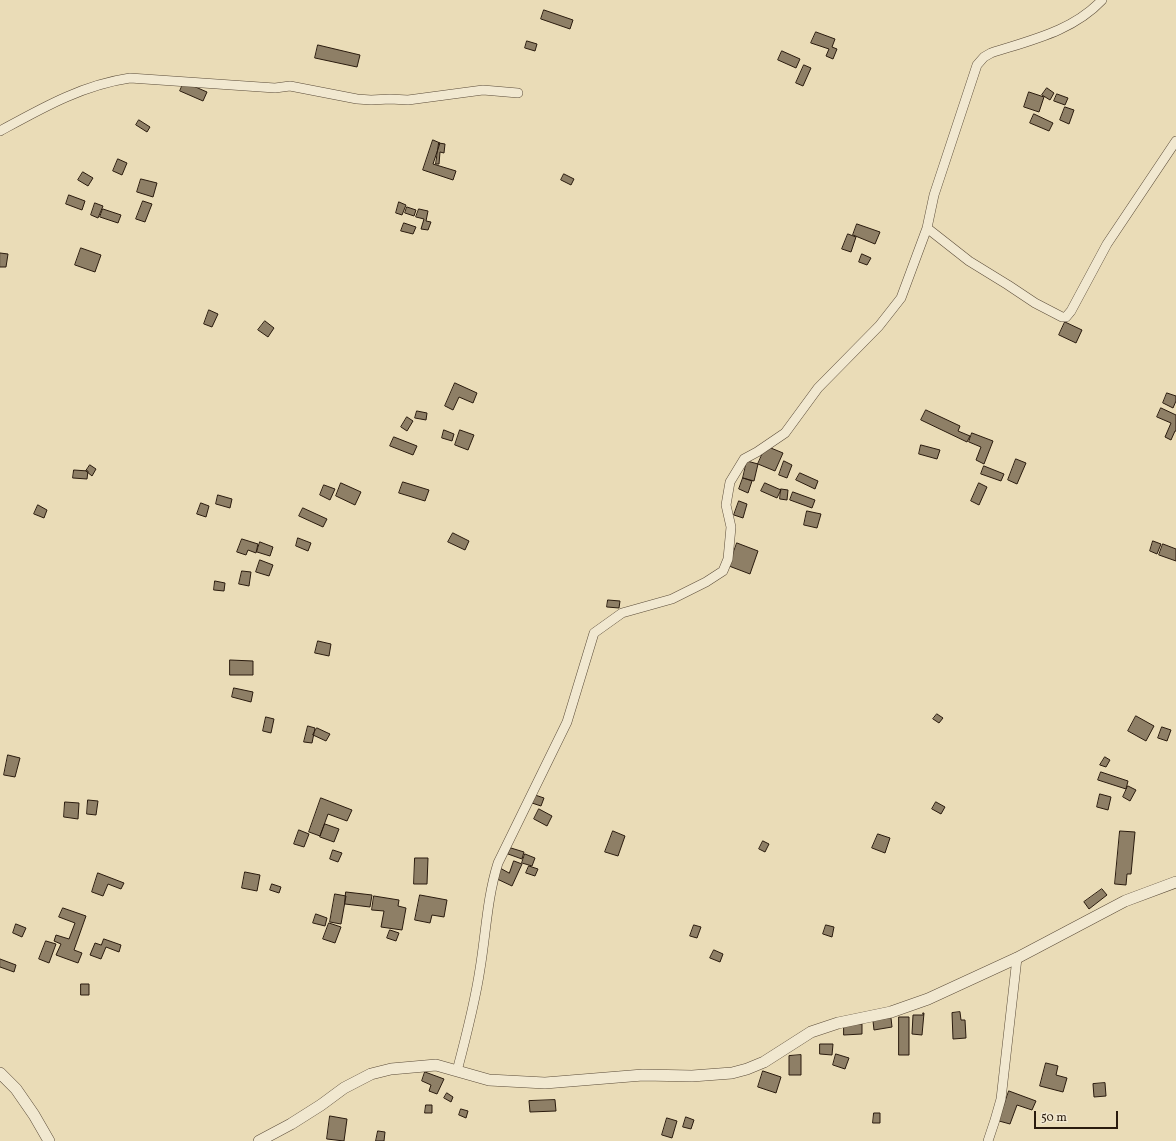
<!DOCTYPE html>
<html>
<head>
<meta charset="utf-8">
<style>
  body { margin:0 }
  #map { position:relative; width:1176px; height:1141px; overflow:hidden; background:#eadcb7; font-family:Vollkorn,serif }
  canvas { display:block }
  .scale { position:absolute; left:1034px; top:1111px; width:84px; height:18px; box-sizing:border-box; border:2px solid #2a1b0e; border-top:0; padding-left:5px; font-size:12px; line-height:14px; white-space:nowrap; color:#2a1b0e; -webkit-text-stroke:3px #f1e8d0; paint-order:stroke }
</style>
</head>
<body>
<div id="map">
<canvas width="1176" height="1141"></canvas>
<div class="scale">50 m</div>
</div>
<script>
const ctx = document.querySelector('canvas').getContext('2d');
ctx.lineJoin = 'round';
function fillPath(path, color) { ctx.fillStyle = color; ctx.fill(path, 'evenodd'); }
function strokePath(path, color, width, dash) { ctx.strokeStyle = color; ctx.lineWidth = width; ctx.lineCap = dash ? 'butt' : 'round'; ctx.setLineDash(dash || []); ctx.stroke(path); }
const building = new Path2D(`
  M544,10l29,10 -3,9 -29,-10z
  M816,32l19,7 -3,8 5,2 -4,10 -7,-3 3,-7 -18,-6z
  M527,41l10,3 -2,7 -10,-3z
  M318,45l42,10 -3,12 -42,-9z
  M782,51l18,8 -4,9 -18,-8z
  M804,65l7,3 -8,18 -7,-3z
  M184,82l23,10 -4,9 -23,-10z
  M1047,88l7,5 -4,7 -8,-5z
  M1029,92l15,5 -5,15 -15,-5z
  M1057,94l11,4 -3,7 -11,-4z
  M1065,107l9,3 -5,14 -9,-4z
  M1034,114l19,9 -4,8 -19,-8z
  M139,120l11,7 -3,5 -11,-7z
  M433,140l7,3 -7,21 23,7 -3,9 -30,-10z
  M439,143l6,1 -1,9 -4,-1 -1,12h-3z
  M118,159l9,4 -5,12 -9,-4z
  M83,172l10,6 -5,8 -10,-6z
  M564,174l10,5 -3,6 -10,-5z
  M141,179l16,4 -4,14 -16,-5z
  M69,195l16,6 -3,9 -16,-6z
  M143,201l9,3 -7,18 -9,-3z
  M399,202l7,3 -4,10 -6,-2z
  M95,203l8,3 -5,12 -7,-3z
  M407,207l9,3 -2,6 -9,-3z
  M103,209l18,6 -3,8 -18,-6z
  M419,209l9,2 -2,10 5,1 -3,8 -7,-1 3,-10 -8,-2z
  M404,223l12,4 -3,7 -12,-3z
  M857,224l23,8 -5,12 -22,-9z
  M848,234l8,3 -5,15 -9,-3z
  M81,248l20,7 -6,17 -20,-7z
  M0,253l8,1 -2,13h-6z
  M862,254l9,4 -4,7 -8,-3z
  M209,310l9,4 -6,13 -8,-3z
  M265,321l9,7 -6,9 -10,-7z
  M1065,322l17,8 -6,13 -17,-8z
  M455,383l22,10 -4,10 -14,-6 -6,13 -8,-4z
  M1167,393l9,3v5l-3,7 -10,-5z
  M1161,408l15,7v16h-1l-4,9 -6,-3 6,-14 -14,-6z
  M926,410l34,16 -2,5 12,5 -3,6 -46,-22z
  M417,411l10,2 -1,7 -11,-2z
  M407,417l6,4 -6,10 -6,-4z
  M444,430l10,4 -2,7 -10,-3z
  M460,430l14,5 -6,15 -13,-5z
  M972,433l21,8 -9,23 -8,-4 5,-13 -12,-5z
  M394,437l23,9 -4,9 -23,-9z
  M921,445l19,5 -3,9 -18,-5z
  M766,446l17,7 -8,18 -17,-7z
  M1016,459l10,4 -9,21 -9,-4z
  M747,461l11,3 -4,17 -11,-3z
  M784,461l8,4 -5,13 -8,-3z
  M90,465l6,4 -4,7 -6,-5z
  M984,466l20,8 -3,7 -20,-7z
  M74,470l14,1 -1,8 -14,-1z
  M800,473l18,8 -3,8 -19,-9z
  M743,478l9,3 -4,12 -9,-4z
  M403,482l26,8 -4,11 -26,-8z
  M341,483l20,9 -6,13 -19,-9z
  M765,483l16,7 -4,8 -16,-7z
  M979,483l8,4 -8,18 -8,-4z
  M324,485l11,4 -5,11 -10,-5z
  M781,489l7,1 -1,10 -7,-1z
  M793,492l22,8 -3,8 -22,-8z
  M218,495l14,4 -2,9 -14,-4z
  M739,501l8,3 -4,14 -9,-3z
  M201,503l8,3 -3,11 -9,-3z
  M38,505l9,5 -3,8 -10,-4z
  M303,508l24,11 -4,8 -24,-11z
  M807,511l14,3 -4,14 -13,-3z
  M453,533l16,8 -4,9 -17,-8z
  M298,538l13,5 -3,8 -12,-5z
  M242,539l16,5 -2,9 -8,-3 -2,5 -9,-3z
  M1153,541l8,3 -4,10 -7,-3z
  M260,542l13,5 -3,9 -13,-4z
  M737,543l21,8 -8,23 -21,-8z
  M1163,544l13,5v12l-17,-6z
  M260,560l13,5 -4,11 -13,-4z
  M242,571l9,1 -2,14 -10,-2z
  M215,581l10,2 -1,8 -10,-1z
  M608,600l12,1 -1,7 -12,-1z
  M318,641l13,3 -2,12 -14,-3z
  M230,660l23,1v14h-23z
  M234,688l19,4 -2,10 -19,-5z
  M937,714l6,4 -4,5 -6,-4z
  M1136,716l18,10 -8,15 -18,-10z
  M266,717l8,2 -3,14 -8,-2z
  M308,726l7,2 -3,15 -8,-1z
  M1162,727l9,3 -4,11 -9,-3z
  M317,728l13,6 -4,7 -13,-6z
  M8,755l12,3 -5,19 -11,-2z
  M1105,757l5,3 -4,7 -6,-2z
  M1101,772l27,9 -2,8 -28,-9z
  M1128,786l8,4 -6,11 -7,-4z
  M1100,794l11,3 -3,13 -11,-3z
  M535,795l9,3 -3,8 -9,-3z
  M321,798l31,12 -5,11 -19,-7 -8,22 -11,-4z
  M88,800l10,1 -2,14 -9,-1z
  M65,802l14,1 -1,16 -14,-2z
  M936,802l9,5 -4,7 -9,-5z
  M539,809l13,7 -5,10 -13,-7z
  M325,824l14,5 -5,13 -14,-5z
  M299,830l10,4 -5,13 -10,-3z
  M613,831l12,5 -7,20 -13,-4z
  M1120,831l15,1 -4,42h-4l-1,11 -11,-1z
  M878,834l12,4 -5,15 -13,-5z
  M763,841l6,3 -4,8 -6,-3z
  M511,848l13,4 -2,7 -14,-5z
  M333,850l9,3 -4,9 -8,-3z
  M525,854l10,4 -3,8 -10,-3z
  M415,858h13l-1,26h-13z
  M514,861l8,3 -10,22 -17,-8 5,-10 9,5z
  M529,866l9,3 -3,7 -9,-3z
  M245,872l15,3 -3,16 -15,-3z
  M98,873l26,10 -3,6 -13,-5 -5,12 -11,-4z
  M272,884l9,3 -2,6 -9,-3z
  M1102,889l5,6 -18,14 -5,-7z
  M346,892l26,3 -2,12 -25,-3z
  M335,894l11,2 -5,28 -11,-2z
  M420,895l27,5 -3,17 -12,-2 -2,8 -15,-3z
  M374,896l25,4 -1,6 8,2 -4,22 -21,-3 3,-16 -12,-1z
  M63,908l23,8 -12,34 8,3 -4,10 -22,-8 5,-11 -7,-3 2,-6 13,4 6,-16 -16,-6z
  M316,914l11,4 -2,8 -12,-3z
  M329,923l12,4 -6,16 -12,-4z
  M16,924l10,4 -4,9 -9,-4z
  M694,925l7,2 -4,11 -7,-2z
  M826,925l8,2 -2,10 -9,-3z
  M390,930l9,3 -3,8 -9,-3z
  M104,939l17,6 -2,7 -13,-5 -5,12 -11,-4 5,-12 6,2z
  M46,941l10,3 -7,19 -10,-4z
  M714,950l9,4 -3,8 -10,-4z
  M0,959l16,6 -2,7 -14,-5z
  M81,984h8v11h-8z
  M960,1012l1,8h4l1,18 -13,1 -1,-26z
  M923,1013h1l-2,22 -10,-1 1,-19h10z
  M899,1017h10v38h-10z
  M891,1018l1,9 -18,3 -1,-9z
  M844,1024h18v10l-18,1z
  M820,1044h13l-1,11 -12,-1z
  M836,1054l13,4 -4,11 -12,-4z
  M801,1055v20h-12v-19z
  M1046,1063l12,3 -2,9 11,3 -4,14 -23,-6z
  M763,1071l18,6 -5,16 -18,-6z
  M425,1072l19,7 -7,15 -8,-3 2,-6 -9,-4z
  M1105,1083l1,13 -12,1 -1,-13z
  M1009,1091l27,10 -4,9 -15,-5 -7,19 -11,-3z
  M447,1093l6,4 -2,5 -7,-4z
  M555,1100l1,11 -26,1 -1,-11z
  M426,1105h6v8h-7z
  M461,1109l7,2 -2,7 -7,-3z
  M874,1113h6v10h-7z
  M330,1116l17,3 -3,22 -17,-2z
  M686,1117l8,3 -3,9 -8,-2z
  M667,1118l10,3 -5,17 -10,-3z
  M378,1131l7,1 -1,9h-8z`);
fillPath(building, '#8e7f66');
strokePath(building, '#2a1b0e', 1);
const minor = new Path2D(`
  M0,131c42,-23 82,-46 130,-53l145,10 15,-2 67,13 14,1 19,-1 18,1 75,-10 35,3
  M927,228l42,33 39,24 27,18 27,14h4l5,-6 36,-67 69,-103
  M457,1071c9,-34 18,-68 23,-102 6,-36 7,-71 18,-106l69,-141 27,-89 28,-20 50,-14 34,-17 17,-11 5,-12 3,-32 -5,-22 4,-23 14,-23 13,-7 28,-19 33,-45 61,-62 22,-28 26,-70 7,-33 43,-130 7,-8 7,-4c40,-13 82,-22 111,-53
  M988,1141l7,-21 6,-21 16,-141`);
const tertiary = new Path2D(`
  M0,1073l16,16 18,26 15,26
  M259,1141l32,-17 30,-19 23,-17 27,-14 20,-5 45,-4 53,15 56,3 98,-8 49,1 40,-3 15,-4 17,-7 47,-30 27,-9 53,-11 37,-13 89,-41 108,-57 51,-19`);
strokePath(minor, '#5a4b38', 10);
strokePath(tertiary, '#5a4b38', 12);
strokePath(minor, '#f1e8d0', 9);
strokePath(tertiary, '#f1e8d0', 11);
</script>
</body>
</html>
